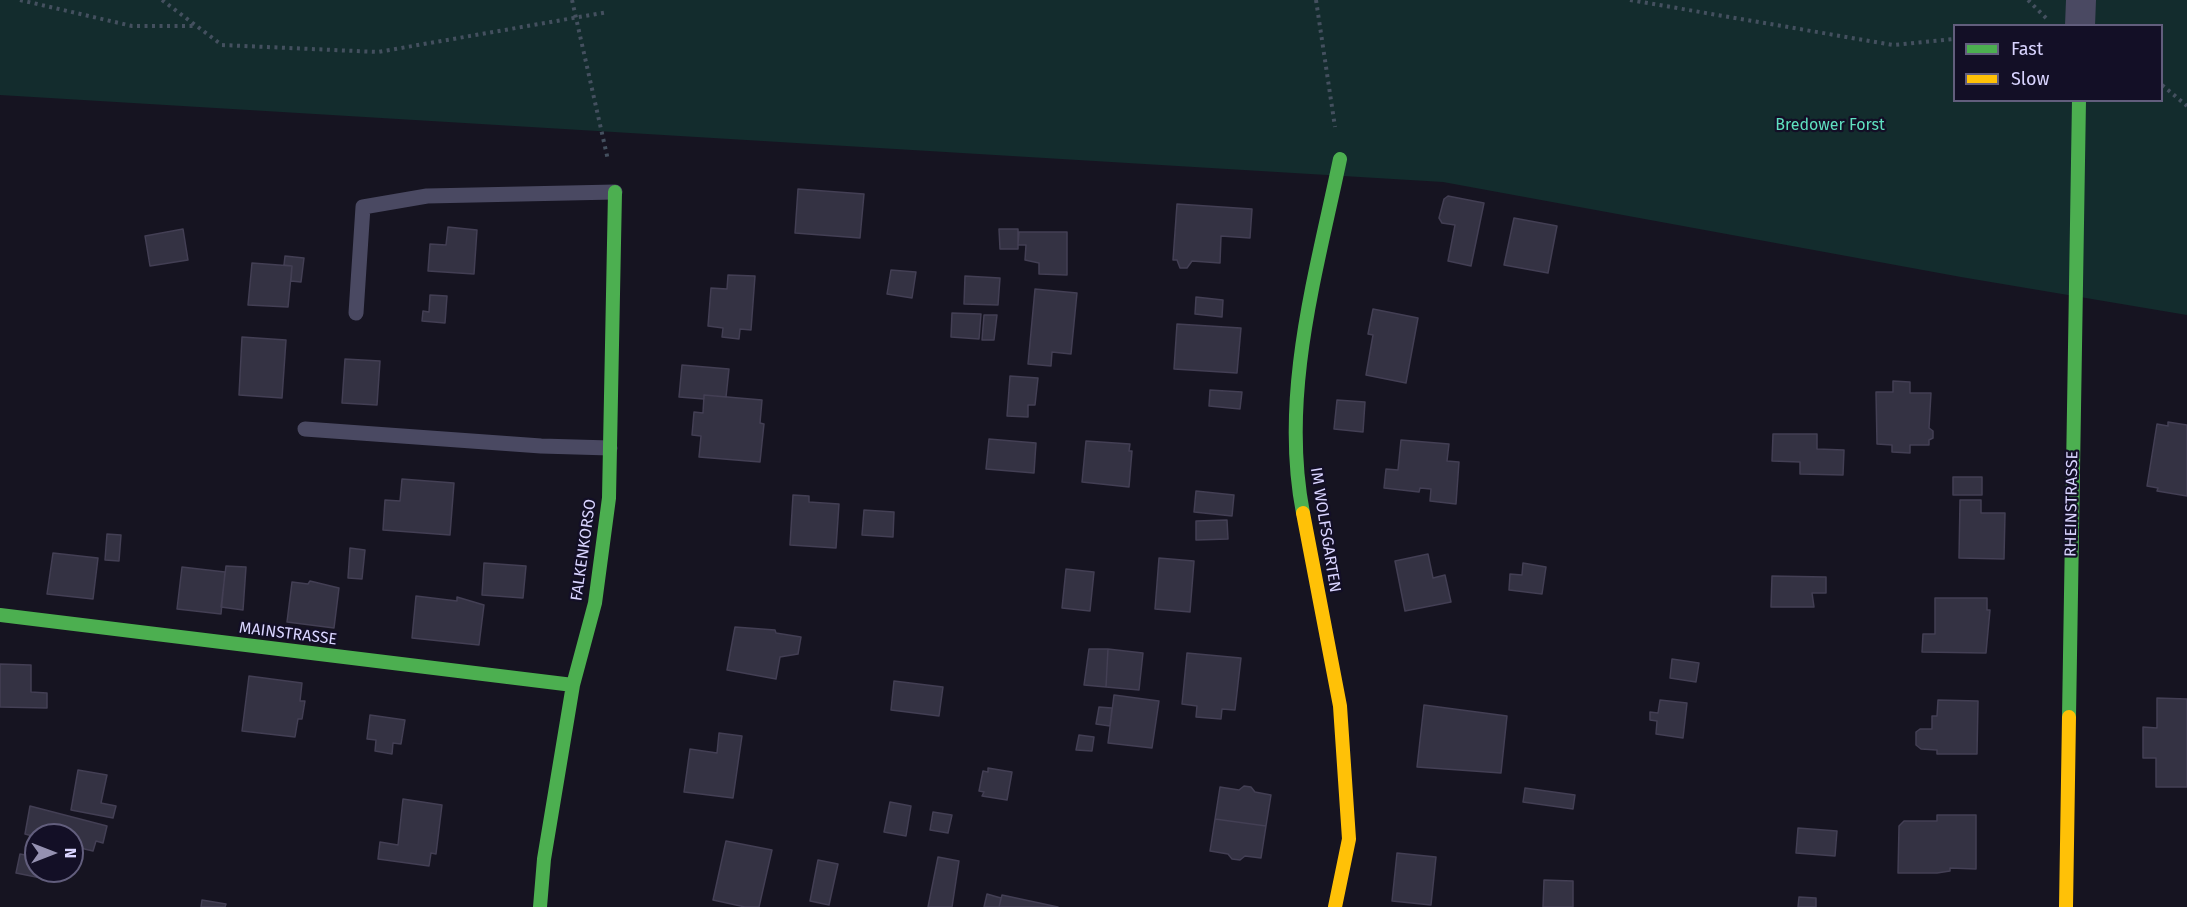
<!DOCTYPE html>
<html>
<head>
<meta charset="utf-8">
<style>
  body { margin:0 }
  #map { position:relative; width:2187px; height:907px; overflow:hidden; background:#161421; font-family:"Fira Sans",sans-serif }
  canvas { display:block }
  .legend { position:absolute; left:1953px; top:24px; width:210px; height:78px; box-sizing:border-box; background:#130f26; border:2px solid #625e7d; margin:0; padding:8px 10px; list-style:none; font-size:18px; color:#d9d4ff }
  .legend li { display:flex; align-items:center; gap:12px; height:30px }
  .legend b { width:30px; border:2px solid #625e7d }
  .north { position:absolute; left:24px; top:823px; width:60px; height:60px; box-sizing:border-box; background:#130f26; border:2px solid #625e7d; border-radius:50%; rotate:90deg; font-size:16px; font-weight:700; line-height:24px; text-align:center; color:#d9d4ff }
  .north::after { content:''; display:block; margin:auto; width:21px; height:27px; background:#9591b1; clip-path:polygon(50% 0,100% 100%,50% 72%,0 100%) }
</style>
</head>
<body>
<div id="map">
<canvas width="2187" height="907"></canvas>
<ul class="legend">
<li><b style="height:8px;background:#4caf50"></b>Fast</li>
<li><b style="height:8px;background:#ffc107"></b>Slow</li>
</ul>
<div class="north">N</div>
</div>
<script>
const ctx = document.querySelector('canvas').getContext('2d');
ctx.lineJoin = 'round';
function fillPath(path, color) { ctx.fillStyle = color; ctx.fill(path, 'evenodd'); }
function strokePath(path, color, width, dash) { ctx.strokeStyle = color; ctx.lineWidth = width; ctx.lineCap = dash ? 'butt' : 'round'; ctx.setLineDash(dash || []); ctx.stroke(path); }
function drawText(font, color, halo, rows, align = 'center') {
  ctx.font = font + ' "Fira Sans",sans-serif'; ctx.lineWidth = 4.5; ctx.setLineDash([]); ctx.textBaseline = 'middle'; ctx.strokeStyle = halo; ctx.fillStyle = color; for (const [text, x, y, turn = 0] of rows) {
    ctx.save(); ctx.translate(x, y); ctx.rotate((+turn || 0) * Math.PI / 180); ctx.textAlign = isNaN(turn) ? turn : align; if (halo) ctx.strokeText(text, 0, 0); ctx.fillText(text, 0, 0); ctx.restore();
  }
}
fillPath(new Path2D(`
  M0,0h2187v315l-226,-38 -518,-95 -1443,-87zM1954,26h208v74h-208z`), '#132c2d');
const building = new Path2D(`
  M798,189l66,5 -4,44 -65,-5z
  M1448,196l36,7 -13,63 -23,-5 7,-36 -13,-2 -3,-5 5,-19z
  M1177,204l75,5 -2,29 -29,-2 -1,27 -28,-2 -5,7h-7l-3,-8h-4z
  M1514,218l43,8 -9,47 -44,-8z
  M448,227l29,3 -3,44 -46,-3 2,-27 16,1z
  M183,229l5,31 -38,6 -5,-30z
  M999,229h19v20h-18z
  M1019,232h48v43l-28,-1v-11l-14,-3 1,-15h-8z
  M285,256l19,2 -3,24 -10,-1 1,-15 -8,-1z
  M252,263l40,3 -4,41 -40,-2z
  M891,270l25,2 -4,26 -25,-4z
  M728,275l27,1 -4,54 -11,-1 -1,10 -17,-2 1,-9 -15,-2 3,-38 16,1z
  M965,276l35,2 -2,27 -34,-1z
  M1035,289l42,4 -6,61 -19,-2 -1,14 -23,-2z
  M430,295l17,1 -2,27 -23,-2 1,-10 6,1z
  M1196,297l27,3 -1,17 -27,-3z
  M1373,309l45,9 -12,65 -40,-8 7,-40 -5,-1z
  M952,313l29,1 -2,25 -28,-2z
  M984,315h13l-3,25h-12z
  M1177,324l64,4 -4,45 -63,-4z
  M242,337l44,3 -4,58 -43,-3z
  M345,359l35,2 -3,44 -35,-2z
  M682,365l47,4 -3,28 -22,-2v4l-25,-2z
  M1010,376l28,2 -3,27h-7v12l-21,-1z
  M1893,381l17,1v11h21l-2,35 4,3v7l-4,2v5h-19v8l-18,-1v-7l-15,-1 -1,-52h17z
  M1210,390l32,2 -2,17 -31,-3z
  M704,395l58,5 -2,23 4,1 -4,38 -61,-5 2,-21 -9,-1 2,-23 9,1z
  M1337,400l28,2 -2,30 -29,-3z
  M2168,422l19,3v71l-30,-5 1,-3 -11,-2 10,-62 11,2z
  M1773,434h44v15l27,1 -1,25 -43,-1v-12l-28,-1z
  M989,439l47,4 -2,30 -48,-4z
  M1401,440l48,4 -2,17 12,1 -3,42 -26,-3 1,-12 -11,-1 -1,4 -35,-4 2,-19 12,1z
  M1086,441l44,3 -1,7h3l-3,36 -47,-5z
  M1953,477h29v18h-29z
  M402,479l52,4 -4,52 -67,-5 2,-30 15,1z
  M1196,491l38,4 -2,21 -38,-4z
  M793,495l16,1v6l30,2 -3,44 -46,-3z
  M1960,500h21v13h24l-1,46 -45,-1z
  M864,510l30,2 -1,25 -31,-2z
  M1227,520l1,19 -32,1v-19z
  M107,534l14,1 -2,26 -14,-1z
  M350,548l15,2 -3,29 -14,-1z
  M53,553l45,5 -5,41 -46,-5z
  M1428,554l5,24 12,-3 6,27 -46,9 -10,-50z
  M1159,558l35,3 -4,51 -35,-3z
  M484,563l42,3 -3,32 -41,-3z
  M1523,563l23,4 -4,27 -33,-4 1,-16 12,1z
  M226,566l20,1 -3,43 -22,-3z
  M182,567l43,5 -4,42 -44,-5z
  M1066,569l28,3 -4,39 -28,-3z
  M1772,576l54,1v16h-14l2,14h-43z
  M310,581l29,7 -5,40 -47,-6 5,-40 16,2z
  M416,596l41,5v-4l27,8 -5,40 -67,-7z
  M1935,598h52v12h3l-4,43 -64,-1 1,-18h12z
  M735,627l40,3 1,3 25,4 -3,17 -18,3 -4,22 -49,-9z
  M1089,649h19l-2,38 -22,-2z
  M1108,649l35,4 -4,37 -33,-3z
  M1187,653l54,5 -6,52 -13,-1 -1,10 -25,-2 1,-11 -15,-2z
  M1672,659l27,4 -3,19 -26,-4z
  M0,664l31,1v27l16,1v15l-47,-1z
  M249,676l53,7 -2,18h5l-3,18h-4l-3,18 -53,-6z
  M894,681l49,6 -4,29 -48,-6z
  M1114,695l45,6 -7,47 -44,-5z
  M2157,698l30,1v88h-31v-29h-13v-31l14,1z
  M1660,700l27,3 -4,35 -27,-4 1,-13 -7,-1v-8l8,1z
  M1938,700l40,1 -1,53h-40v-4l-16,-1 -5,-4v-13l4,-3h12v-13h5z
  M1424,705l83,11 -6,57 -84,-6z
  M1099,707l13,1 -2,18 -14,-2z
  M370,715l35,5 -4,24 -8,-1 -1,11 -17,-3 1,-11 -9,-1z
  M719,733l23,3 -9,62 -49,-6 6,-43 27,4z
  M1079,735l15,2 -2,14 -16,-1z
  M988,768l24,4 -5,28 -25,-4 2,-4 -5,-1 4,-20 5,1z
  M78,770l29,5 -6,28 15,3 -3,12 -42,-8z
  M1244,786l7,1 4,5 16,3 -5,31 -51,-7 5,-32 19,3z
  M1525,788l50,7 -2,14 -50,-7z
  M403,799l39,6 -6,49 -5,-1 -2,13 -51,-7 2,-17 18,3z
  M890,802l21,4 -5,30 -22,-4z
  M30,806l77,20 -4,17 -7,-2 -3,10 -21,-5v-11l-36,2 -11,-3z
  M933,812l19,3 -4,18 -18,-3z
  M1937,815h39v54l-26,-1v3l-13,2h-39l1,-47 5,-5h33z
  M1215,819l51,7 -5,32 -16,-2 -5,4 -8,-1 -4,-5 -18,-3z
  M1798,828l39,3 -2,25 -39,-3z
  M726,841l46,9 -13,57h-14l-32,-7z
  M1397,853l39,4 -5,48 -39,-4z
  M20,854l16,3v14h21l-1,10 -40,-8z
  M938,857l21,4 -7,46h-24z
  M818,860l20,4 -9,41 -19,-4z
  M1544,880l29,1v26h-30z
  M987,894l14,4 -2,9h-15z
  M1002,895l56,12h-59z
  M1799,897l17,1v9h-18z
  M202,900l24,4 -1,3h-24z`);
fillPath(building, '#343243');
strokePath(building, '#433f54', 1.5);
strokePath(new Path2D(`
  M20,0l112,26h64
  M162,0l60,45 156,7 230,-40
  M572,0l36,160
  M1316,0l19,127
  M1630,0l263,45 61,-6
  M2028,0l21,21
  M2162,85l25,21`), '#44505f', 4, [3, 4.5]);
strokePath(new Path2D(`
  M356,313l7,-106 64,-11 188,-4
  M305,429l236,17 69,2`), '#4a4962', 15);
strokePath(new Path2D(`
  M2080,26l1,-26`), '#4a4962', 30);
strokePath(new Path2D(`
  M1303,513c-23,-118 13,-239 37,-354
  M0,615l573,70
  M2069,717l10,-617
  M540,907l4,-48 29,-174 22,-82 14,-105 6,-306`), '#4caf50', 14);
strokePath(new Path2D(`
  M1303,513l37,193 9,133 -14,68
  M2066,907l3,-190`), '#ffc107', 14);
drawText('16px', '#5fe0c0', '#130f26', [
  ["Bredower Forst",1830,126]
]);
drawText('16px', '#d9d4ff', '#130f26', [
  ["RHEINSTRASSE",2072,504,-89],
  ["IM WOLFSGARTEN",1325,530,81],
  ["FALKENKORSO",584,550,-82],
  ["MAINSTRASSE",288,634,7]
]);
</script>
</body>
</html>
